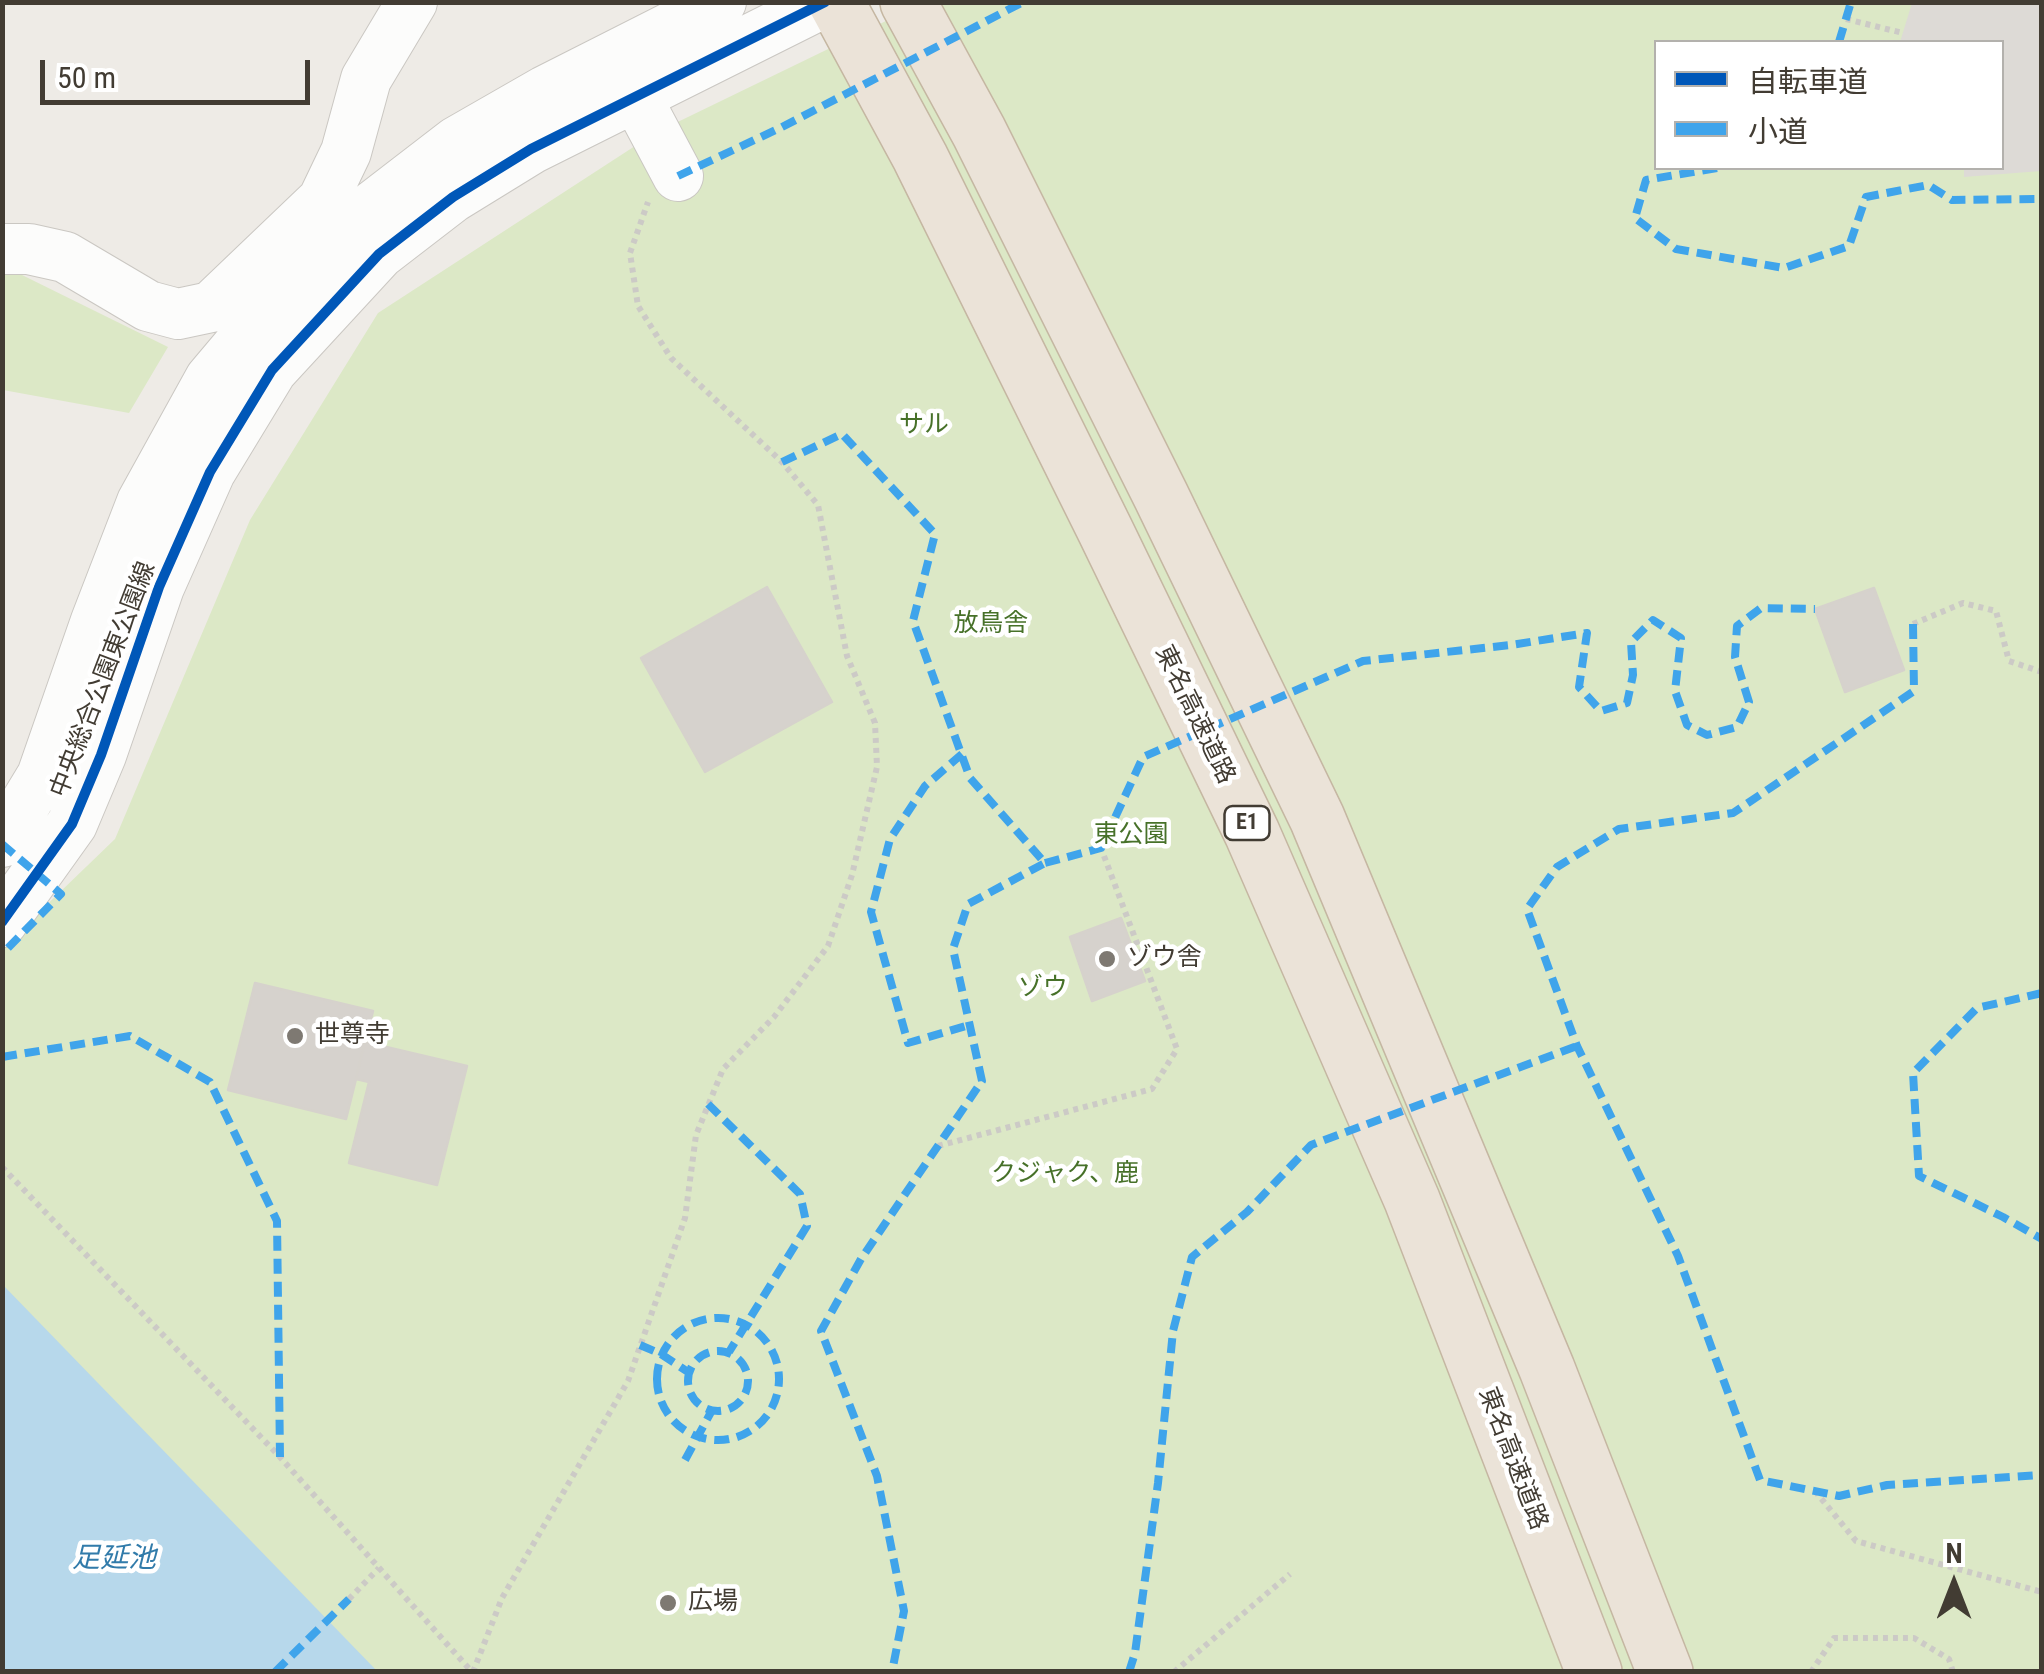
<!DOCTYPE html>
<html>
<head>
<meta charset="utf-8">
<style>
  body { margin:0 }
  #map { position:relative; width:2044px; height:1674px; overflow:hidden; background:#eeebe6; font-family:"Roboto Condensed","Noto Sans JP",sans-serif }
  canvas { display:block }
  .frame { position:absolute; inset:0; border:5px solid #423c33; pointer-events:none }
  .legend { position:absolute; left:1654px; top:40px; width:350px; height:130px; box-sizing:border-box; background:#fff; border:2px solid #b3b1ad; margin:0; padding:12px 18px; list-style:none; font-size:30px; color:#423c33 }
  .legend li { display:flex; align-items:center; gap:20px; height:50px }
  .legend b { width:50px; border:2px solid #b3b1ad }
  .north { position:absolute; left:1904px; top:1534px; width:100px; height:100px; -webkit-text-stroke:8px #fff; paint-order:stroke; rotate:0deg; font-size:28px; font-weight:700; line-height:40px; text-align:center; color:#423c33 }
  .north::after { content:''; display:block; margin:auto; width:35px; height:45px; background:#423c33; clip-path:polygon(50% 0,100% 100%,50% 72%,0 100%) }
  .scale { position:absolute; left:40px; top:60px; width:270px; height:45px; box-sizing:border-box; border:5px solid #423c33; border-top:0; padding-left:12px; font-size:30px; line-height:35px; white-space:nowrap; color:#423c33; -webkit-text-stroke:8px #fff; paint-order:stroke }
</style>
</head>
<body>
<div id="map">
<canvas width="2044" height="1674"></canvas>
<div class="frame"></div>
<ul class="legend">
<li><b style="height:12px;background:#0057b8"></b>自転車道</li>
<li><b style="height:12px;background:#3fa4eb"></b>小道</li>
</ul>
<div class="north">N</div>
<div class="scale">50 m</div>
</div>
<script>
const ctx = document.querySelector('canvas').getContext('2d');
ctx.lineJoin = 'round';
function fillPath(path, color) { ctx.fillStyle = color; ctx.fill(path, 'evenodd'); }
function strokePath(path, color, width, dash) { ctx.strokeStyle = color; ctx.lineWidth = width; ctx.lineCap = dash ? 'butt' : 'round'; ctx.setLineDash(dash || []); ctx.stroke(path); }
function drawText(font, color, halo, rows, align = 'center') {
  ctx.font = font + ' "Roboto Condensed","Noto Sans JP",sans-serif'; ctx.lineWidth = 9; ctx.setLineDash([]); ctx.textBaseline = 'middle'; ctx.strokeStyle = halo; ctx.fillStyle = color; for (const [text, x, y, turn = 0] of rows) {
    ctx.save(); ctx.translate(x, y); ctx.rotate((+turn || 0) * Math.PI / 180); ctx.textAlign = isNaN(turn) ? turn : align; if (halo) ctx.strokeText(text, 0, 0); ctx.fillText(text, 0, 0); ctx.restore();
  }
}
fillPath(new Path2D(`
  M923,3h1118v1668l-2038,1v-725l112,-108 135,-319 128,-207 277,-180zM1656,42h346v126h-346z
  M20,274l148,73 -39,66 -126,-23v-115z`), '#dce8c6');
fillPath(new Path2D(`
  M1912,3h129v168l-77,6v-9h38v-126h-102z`), '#dddad6');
fillPath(new Path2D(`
  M3,1285l374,386h-374z`), '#b7d8eb');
const building = new Path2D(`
  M767,587l65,115 -127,70 -64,-114z
  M1874,588l30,82 -59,22 -30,-83z
  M1121,918l24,63 -53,20 -22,-64z
  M255,983l118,28 -27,108 -118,-29z
  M365,1042l102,24 -30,119 -88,-22 20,-81 -13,-3z`);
fillPath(building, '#d6d2cd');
strokePath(building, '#d6d2cc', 2.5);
const minor = new Path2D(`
  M636,97l42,79
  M2,249h27l36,8 83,49 30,8 33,-7 112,-107 23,-48 20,-73 46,-77
  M2,842l40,-66 54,-155 46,-119 68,-123 64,-76 69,-74 113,-87 89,-51 176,-89
  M2,922l70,-98 29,-69 58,-168 51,-115 62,-102 107,-116 74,-57 78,-48 294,-147`);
const highway = new Path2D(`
  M836,2l84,155 185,373 147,303 160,367 182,472
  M908,2l71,130 182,364 156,322 230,551 118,303`);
strokePath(minor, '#cac7c2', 52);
strokePath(highway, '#c5b7a2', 58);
strokePath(new Path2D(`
  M1846,19l57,14
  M1913,624l50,-21 33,8 13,50 33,11
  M938,1146l214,-57 25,-40 -76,-201
  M2,1167l278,290 192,215
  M1815,1491l41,50 186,51
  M349,1599l30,-31
  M473,1672l29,-74 126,-217 57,-163 11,-83 27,-66 51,-52 54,-71 24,-71 25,-108 -2,-44 -28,-67 -29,-151 -36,-43 -111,-104 -33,-52 -8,-53 18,-51
  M1174,1672l116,-98
  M1811,1672l23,-34h80l35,21 4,13`), '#cccac6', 6, [5, 5]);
strokePath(minor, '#fcfcfb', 50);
strokePath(highway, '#ebe3d8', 55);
strokePath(new Path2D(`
  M1839,42l12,-40
  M1717,168l-71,12 -11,38 41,31 108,19 65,-22 17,-49 62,-12 24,15 90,-1
  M678,176l104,-49 241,-125
  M782,462l60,-28 93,100 -22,87 57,157 75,85 -77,41 -15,45 29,132 -121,178 -40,72 56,145 27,135 -12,61
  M1913,624l1,67 -181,122 -114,16 -62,38 -30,42 50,137 101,210 82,224 79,16 48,-11 155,-10
  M962,754l-37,32 -35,53 -19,73 37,131 61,-18
  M2,844l59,50 -59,60
  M1045,863l56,-15 42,-91 220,-96 148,-16 76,-12 -8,54 22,24 26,-8 6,-28 -2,-33 22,-22 28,18 -6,53 12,34 20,10 30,-8 12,-25 -14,-45 2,-31 24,-18 54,1
  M2042,993l-65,15 -64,65 6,103 84,41 39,22
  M2,1057l128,-21 80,46 67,139 3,236
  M708,1104l92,90 7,32 -78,126
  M657 1379a61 61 0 1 1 122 0a61 61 0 1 1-122 0Z
  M640,1345l21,9 27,18
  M688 1381a30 30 0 1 1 60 0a30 30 0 1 1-60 0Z
  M685,1460l26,-48
  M275,1672l74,-73
  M1129,1672l6,-19 23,-170 15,-152 19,-74 55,-45 64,-67 266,-99`), '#3fa4eb', 8, [15, 8]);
strokePath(new Path2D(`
  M2,922l70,-98 29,-69 58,-168 51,-115 62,-102 107,-116 74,-57 78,-48 294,-147`), '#0057b8', 10);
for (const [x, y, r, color] of [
  [1107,959,10,"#7e7972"],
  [295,1036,10,"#7e7972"],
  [668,1603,10,"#7e7972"]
]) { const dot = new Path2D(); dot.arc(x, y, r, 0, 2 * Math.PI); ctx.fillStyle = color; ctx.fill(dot); strokePath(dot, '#fff', 4); }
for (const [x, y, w] of [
  [1247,823,45]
]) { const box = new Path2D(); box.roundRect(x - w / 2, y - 17, w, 34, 8); ctx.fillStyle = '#fff'; ctx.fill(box); strokePath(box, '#423c33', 2.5); }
drawText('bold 22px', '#423c33', null, [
  ["E1",1247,823]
]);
drawText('25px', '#477129', '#fff', [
  ["サル",924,426],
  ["放鳥舎",991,625],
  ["東公園",1131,836],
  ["ゾウ",1043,989],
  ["クジャク、鹿",1065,1175]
]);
drawText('25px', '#423c33', '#fff', [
  ["中央総合公園東公園線",104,680,-69],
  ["東名高速道路",1194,715,64],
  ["東名高速道路",1512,1459,69]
]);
drawText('25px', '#423c33', '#fff', [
  ["ゾウ舎",1127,959],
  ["世尊寺",315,1036],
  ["広場",688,1603]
], 'left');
drawText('italic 28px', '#317baa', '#fff', [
  ["足延池",114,1560]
]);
</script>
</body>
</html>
